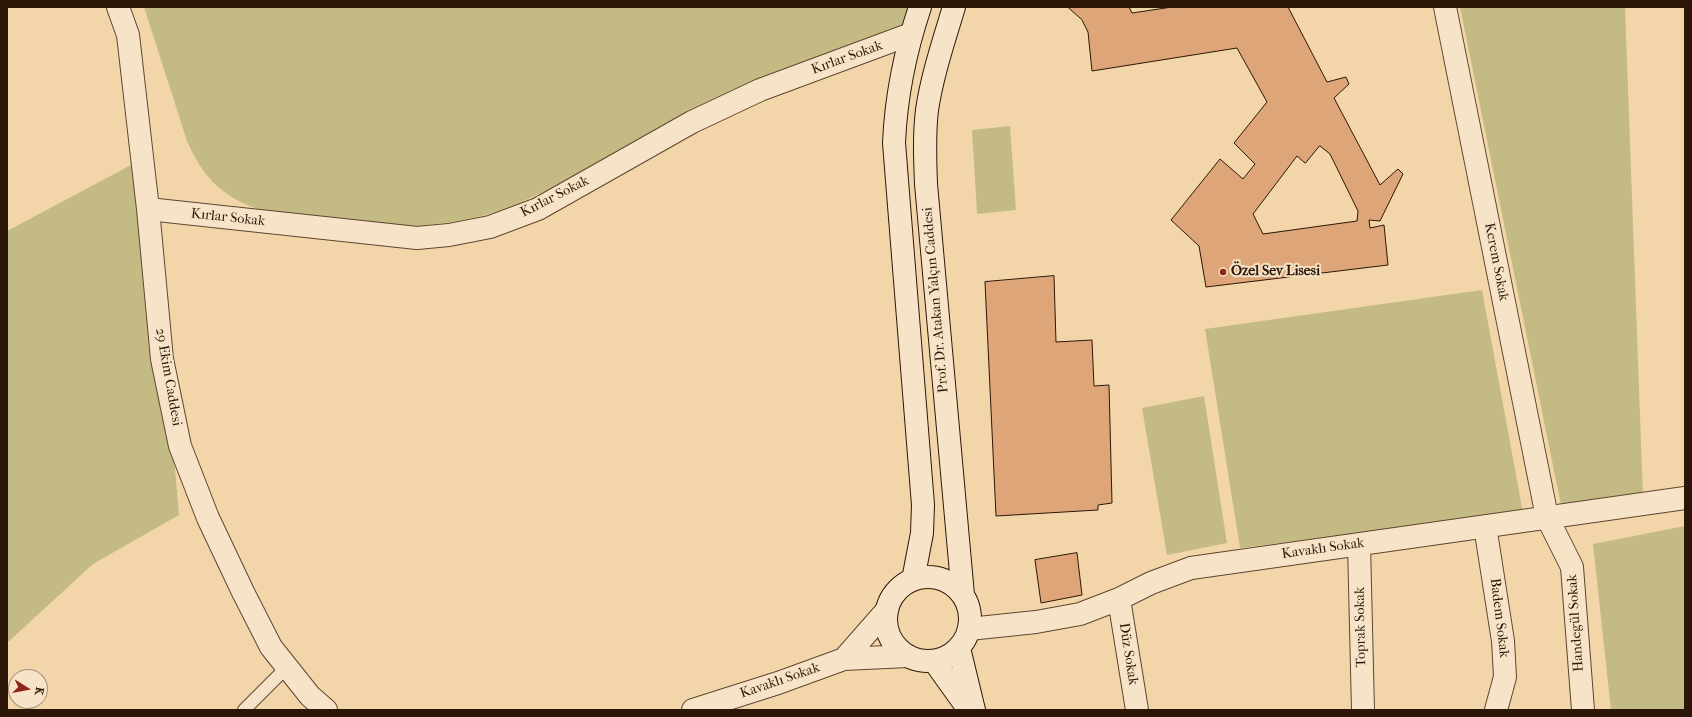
<!DOCTYPE html>
<html>
<head>
<meta charset="utf-8">
<style>
  body { margin:0 }
  #map { position:relative; width:1692px; height:717px; overflow:hidden; background:#f2d6aa; font-family:"IM FELL French Canon",serif }
  canvas { display:block }
  .frame { position:absolute; inset:0; border:8px solid #2c1608; pointer-events:none }
  .north { position:absolute; left:8px; top:669px; width:40px; height:40px; box-sizing:border-box; background:#f7e4c8; border:1px solid #a6927b; border-radius:50%; rotate:101deg; font-size:11px; font-weight:700; line-height:16px; text-align:center; color:#2c1608 }
  .north::after { content:''; display:block; margin:auto; width:14px; height:18px; background:#8f2418; clip-path:polygon(50% 0,100% 100%,50% 72%,0 100%) }
</style>
</head>
<body>
<div id="map">
<canvas width="1692" height="717"></canvas>
<div class="frame"></div>
<div class="north">K</div>
</div>
<script>
const ctx = document.querySelector('canvas').getContext('2d');
ctx.lineJoin = 'round';
function fillPath(path, color) { ctx.fillStyle = color; ctx.fill(path, 'evenodd'); }
function strokePath(path, color, width, dash) { ctx.strokeStyle = color; ctx.lineWidth = width; ctx.lineCap = dash ? 'butt' : 'round'; ctx.setLineDash(dash || []); ctx.stroke(path); }
function drawText(font, color, halo, rows, align = 'center') {
  ctx.font = font + ' "IM FELL French Canon",serif'; ctx.lineWidth = 4; ctx.setLineDash([]); ctx.textBaseline = 'middle'; ctx.strokeStyle = halo; ctx.fillStyle = color; for (const [text, x, y, turn = 0] of rows) {
    ctx.save(); ctx.translate(x, y); ctx.rotate((+turn || 0) * Math.PI / 180); ctx.textAlign = isNaN(turn) ? turn : align; if (halo) ctx.strokeText(text, 0, 0); ctx.fillText(text, 0, 0); ctx.restore();
  }
}
fillPath(new Path2D(`
  M144,7h764l-5,18 -390,181 -31,10 -31,6 -32,4 -33,2 -120,-16c-41,-13 -62,-32 -79,-71z
  M1460,7h165l18,490 -81,13z
  M1010,126l6,84 -39,4 -5,-84z
  M148,156l31,359 -86,49 -86,79v-412z
  M1482,290l41,223 -283,35 -35,-219z
  M1204,396l23,147 -60,12 -25,-147z
  M1685,526v184h-74l-18,-166z`), '#c3bb83');
const building = new Path2D(`
  M1068,7h61l3,6 40,-6h116l39,75 19,-5 3,7 -15,14 46,87 18,-16 5,5 -23,47 -11,-1 1,8 14,-3 4,40 -182,22 -7,-41 -28,-26 49,-61 23,20 12,-15 -21,-21 33,-41 -30,-54 -145,23 -4,-39 -6,-12zM1320,146l10,8 28,57 -1,10 -94,13 -10,-20 44,-58 8,7z
  M1054,276l2,66 36,-2 2,46 15,-1 3,118 -14,2v5l-102,6 -11,-234z
  M1077,553l5,42 -41,8 -6,-43z`);
fillPath(building, '#dea579');
strokePath(building, '#2c1608', 1);
const lane = new Path2D(`
  M244,710l43,-43`);
const street = new Path2D(`
  M118,7l10,28 20,174 14,150 18,87 28,72 35,74 28,55 39,49 16,14
  M1445,7l102,510 25,50 11,143
  M148,209l269,29 32,-3 41,-8 48,-18 154,-87 68,-32 151,-56
  M1485,526l18,115 2,36 -9,33
  M1359,544l4,166
  M1119,599l18,111
  M969,629l67,-7 44,-8 39,-15 32,-16 40,-15 494,-70
  M844,659l43,-49
  M693,710l85,-27 66,-24 64,-3`);
const secondary = new Path2D(`
  M954,7c-10,33 -22,69 -27,103 -3,25 -2,49 -1,74l37,411
  M886 619a42 42 0 1 1 84 0a42 42 0 1 1-84 0Z
  M913,580l9,-47 1,-28 -29,-362c2,-47 11,-91 26,-136
  M959,648l15,62
  M934,661l35,49`);
strokePath(lane, '#5e4630', 14);
strokePath(street, '#5e4630', 24);
strokePath(secondary, '#2c1608', 24);
strokePath(lane, '#f7e4c8', 12);
strokePath(street, '#f7e4c8', 22);
strokePath(secondary, '#f7e4c8', 22);
for (const [x, y, r, color] of [
  [1223,272,4,"#8f2418"]
]) { const dot = new Path2D(); dot.arc(x, y, r, 0, 2 * Math.PI); ctx.fillStyle = color; ctx.fill(dot); strokePath(dot, '#f7e4c8', 1.5); }
drawText('14px', '#2c1608', '#f7e4c8', [
  ["Kırlar Sokak",847,58,-20],
  ["Kırlar Sokak",555,197,-27],
  ["Kırlar Sokak",228,218,6],
  ["Kerem Sokak",1496,262,79],
  ["Prof. Dr. Atakan Yalçın Caddesi",936,300,-95],
  ["29 Ekim Caddesi",168,377,80],
  ["Kavaklı Sokak",1323,549,-8],
  ["Badem Sokak",1499,618,83],
  ["Handegül Sokak",1576,623,-94],
  ["Toprak Sokak",1361,627,-91],
  ["Düz Sokak",1128,654,81],
  ["Kavaklı Sokak",780,681,-19]
]);
drawText('bold 14px', '#2c1608', '#f7e4c8', [
  ["Özel Sev Lisesi",1231,272]
], 'left');
</script>
</body>
</html>
